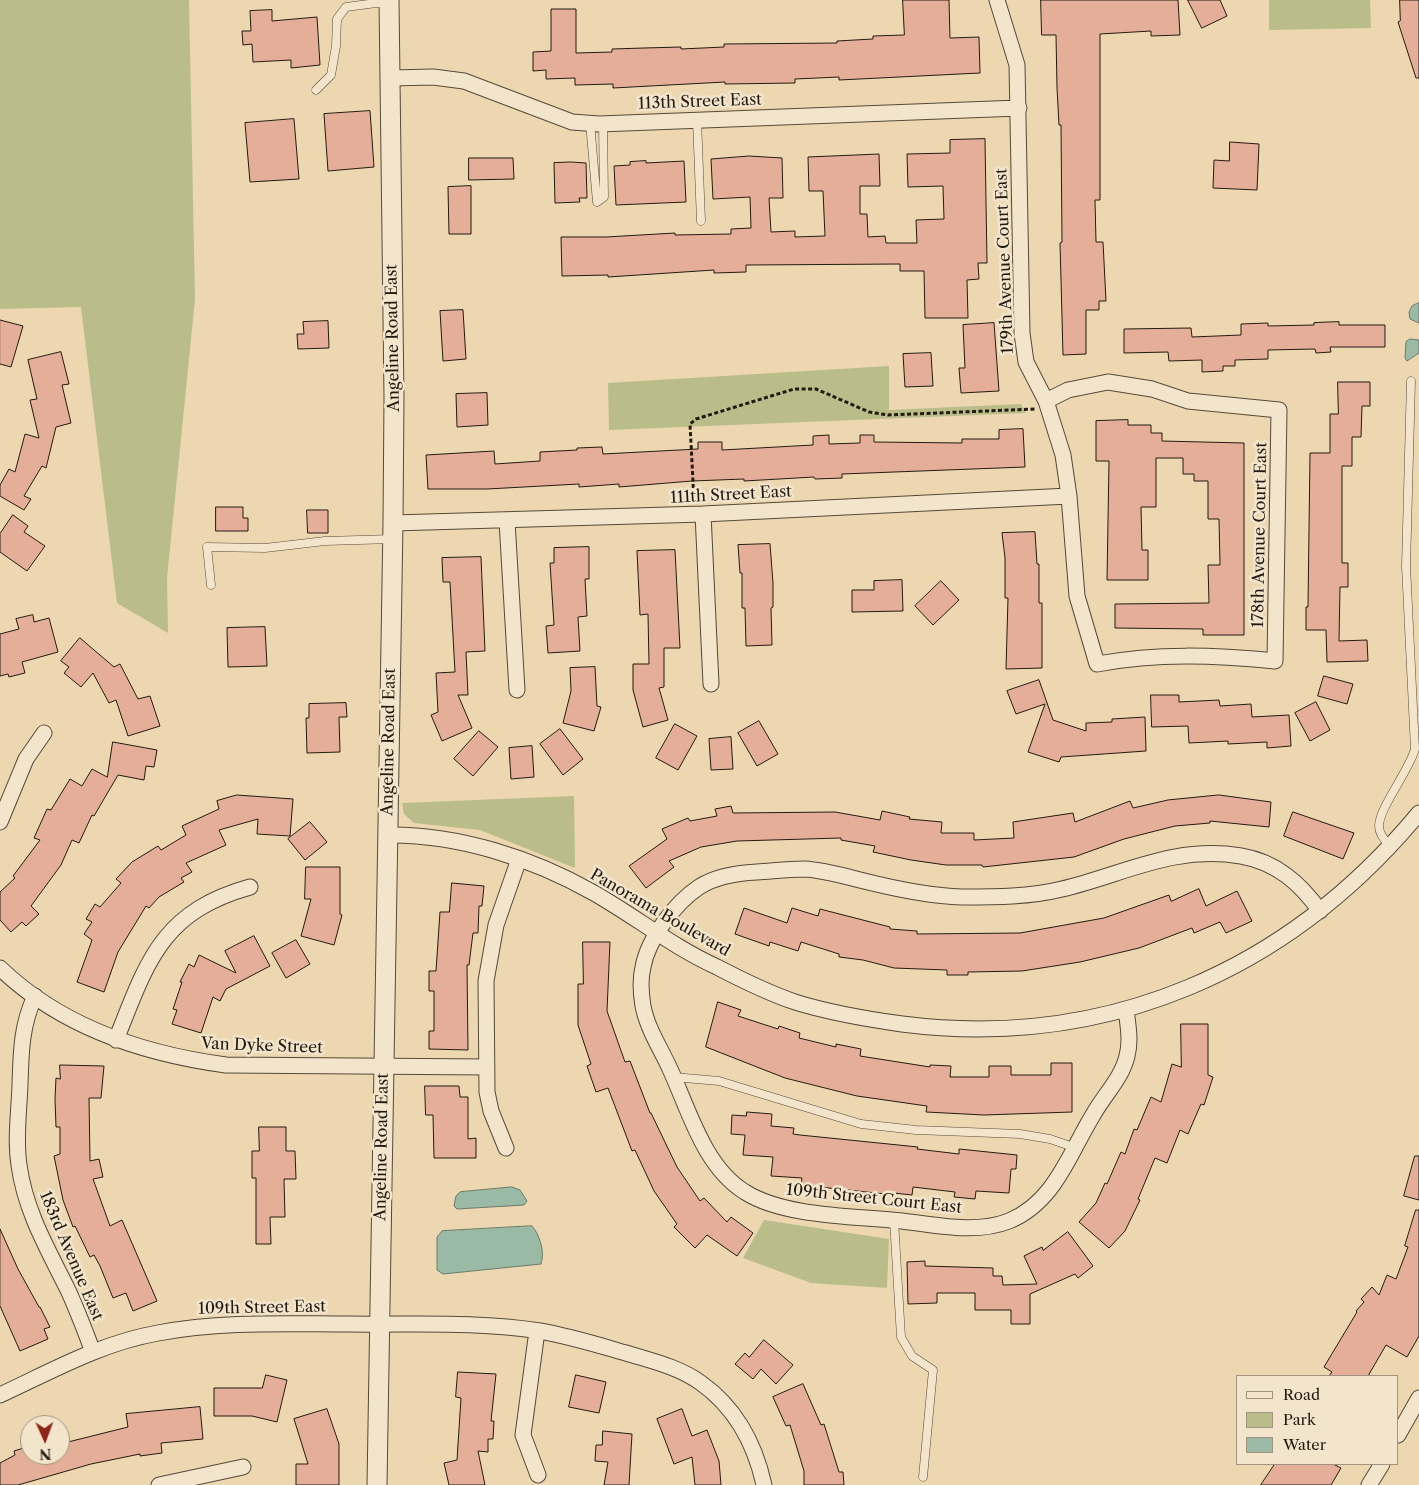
<!DOCTYPE html>
<html>
<head>
<meta charset="utf-8">
<style>
  body { margin:0 }
  #map { position:relative; width:1419px; height:1485px; overflow:hidden; background:#ecd7b1; font-family:"Libre Caslon Text",serif }
  canvas { display:block }
  .legend { position:absolute; left:1236px; top:1375px; width:162px; height:90px; box-sizing:border-box; background:#f3e5cc; border:1px solid #a09481; margin:0; padding:6px 9px; list-style:none; font-size:15px; color:#231b11 }
  .legend li { display:flex; align-items:center; gap:10px; height:25px }
  .legend b { width:25px; border:1px solid #a09481 }
  .north { position:absolute; left:20px; top:1415px; width:50px; height:50px; box-sizing:border-box; background:#f3e5cc; border:1px solid #a09481; border-radius:50%; rotate:178deg; font-size:14px; font-weight:700; line-height:20px; text-align:center; color:#231b11 }
  .north::after { content:''; display:block; margin:auto; width:18px; height:22px; background:#8f2418; clip-path:polygon(50% 0,100% 100%,50% 72%,0 100%) }
</style>
</head>
<body>
<div id="map">
<canvas width="1419" height="1485"></canvas>
<ul class="legend">
<li><b style="height:6px;background:#f3e5cc"></b>Road</li>
<li><b style="height:14px;background:#babd89"></b>Park</li>
<li><b style="height:14px;background:#9abaa6"></b>Water</li>
</ul>
<div class="north">N</div>
</div>
<script>
const ctx = document.querySelector('canvas').getContext('2d');
ctx.lineJoin = 'round';
function fillPath(path, color) { ctx.fillStyle = color; ctx.fill(path, 'evenodd'); }
function strokePath(path, color, width, dash) { ctx.strokeStyle = color; ctx.lineWidth = width; ctx.lineCap = dash ? 'butt' : 'round'; ctx.setLineDash(dash || []); ctx.stroke(path); }
function drawText(font, color, halo, rows, align = 'center') {
  ctx.font = font + ' "Libre Caslon Text",serif'; ctx.lineWidth = 5; ctx.setLineDash([]); ctx.textBaseline = 'middle'; ctx.strokeStyle = halo; ctx.fillStyle = color; for (const [text, x, y, turn = 0] of rows) {
    ctx.save(); ctx.translate(x, y); ctx.rotate((+turn || 0) * Math.PI / 180); ctx.textAlign = isNaN(turn) ? turn : align; if (halo) ctx.strokeText(text, 0, 0); ctx.fillText(text, 0, 0); ctx.restore();
  }
}
fillPath(new Path2D(`
  M0,0h189l6,299 -28,279 1,55 -51,-30 -36,-296 -81,2z
  M1269,0h101l1,28 -102,2z
  M889,366v44l132,-6 5,9 -417,17 -1,-47z
  M574,796l1,72 -95,-38 -66,-7 -10,-9 -2,-11z
  M764,1220l125,19 -2,49 -76,-5 -68,-25z`), '#babd89');
const water = new Path2D(`
  M1419,303v20l-9,-4 -1,-7 3,-6z
  M1410,339l9,1v13l-12,8 -2,-3 1,-16z
  M512,1187l8,3 7,11 -3,4 -67,4 -3,-3 2,-10 4,-4z
  M532,1226c8,9 13,26 9,38l-98,10 -6,-4v-33l5,-6z`);
fillPath(water, '#9abaa6');
strokePath(water, '#6a7a6a', 1);
const building = new Path2D(`
  M903,0h46l1,38 29,-1 1,36 -141,7v-3l-44,2v4l-70,1v-2l-112,6v-4l-38,1v-7l-29,1v-9l-13,1v-19l18,-1v-42h25v44l36,-1v-3l32,-1 37,-1v2l43,-2v-3l113,-1v-2l36,-2v-3l31,-1z
  M1041,0h137l2,35 -29,1v-5l-51,3v166h-5l1,42h7l3,59h-7v9h-13v44l-23,1 -2,-75 -1,-37 2,-1 -1,-117h-2l-2,-37 -1,-53h-14z
  M1188,0h32l7,16 -25,12z
  M1400,0h19v78h-3l-18,-56 2,-1z
  M272,10v11l45,-4 3,48 -29,3v-8l-38,2 -1,-18 -9,1 -1,-14h9l-1,-20z
  M370,111l4,56 -46,4 -4,-57z
  M294,119l5,60 -49,3 -5,-59z
  M985,139l2,124h-9l1,16 -12,1 1,38h-43l-1,-47h-24v-7l-154,1v7l-32,1v-3l-106,7v-2l-46,1 -1,-39h45l69,-4v2l56,-1v-5l20,-1 -1,-31 -37,2 -2,-40 38,-3 33,2 1,40h-14l2,34 24,-1v6l30,-1 -2,-45h-14l-1,-34 71,-3 1,32h-20v28h7l1,23 17,-1 1,7h31l-1,-23 28,-1 -1,-33 -35,1 -1,-33 43,-1v-13z
  M1230,142l29,2 -2,46 -44,-2 1,-28 15,1z
  M469,158h44l1,21 -45,1z
  M646,161v2l38,-2 2,41 -70,3 -2,-39 16,-1v-3z
  M571,162l15,1 1,35h-8l1,4 -25,1 -1,-40z
  M471,186v48h-22l-1,-47z
  M463,310l3,49 -23,2 -3,-50z
  M0,320l23,6 -12,41 -11,-3z
  M328,321l1,27 -31,1 -1,-15h7l-1,-12z
  M1339,322v3h46v22h-55l1,5 -15,1 -1,-4 -47,1v9l-33,1v6h-12v5l-21,1v-12l-33,1 -1,-9 -44,1v-24l67,-1 1,9 49,-2v-11l27,-1v3l46,-1v-2z
  M994,323l5,68 -38,2 -2,-25h6l-2,-43z
  M61,352l8,32 -7,1 9,38 -15,4 -10,41 -4,-2 -18,30 7,3 -7,11 -24,-14v-11l9,-16 6,3 10,-38 14,4 -9,-38 7,-1 -9,-39z
  M931,353l2,33 -28,1 -2,-33z
  M1338,382h32v24h-8l-1,31h-9v29h-10v97h6v24h-8l-1,54 28,-1 1,21 -41,1 -1,-32h-20v-23h2l2,-154h20v-39h8z
  M487,393l1,32 -31,2 -1,-33z
  M1128,420v5h23v8h11v8l82,2v192h-41v-6l-88,-1v-24l94,-1 -1,-38h12l-1,-46h-11v-38h-14v-7h-11v-16h-27v49h-15l1,43h6v30h-41l2,-119h-13v-40z
  M1023,429l2,38 -183,7v4l-27,1 -1,-2 -70,4v-2l-52,2 -73,6v-3l-40,3v-3l-92,5h-59l-2,-34 68,-4 1,13 45,-3v-9l37,-2v-2l25,-1 1,7 95,-5v-7h24v8l91,-5v-9l16,-1v9l31,-1v-8h14v7l88,1v-4h37v-9z
  M216,507h27v11h5v13h-32z
  M307,510h21v23h-20z
  M13,515l15,11 -4,6 21,14 -18,25 -27,-19v-18z
  M1035,532l2,32h2v39h3v65l-36,1 2,-71h-3v-40l-3,-25z
  M770,544l3,39v24l-2,1 1,37 -26,1 -1,-38h-3v-35h-2l-2,-28z
  M589,547v32h-4l2,37 -9,1 2,34 -32,2 -2,-27 8,-1 -4,-62h4v-15z
  M675,550l5,98h-16v39l-5,1 9,32 -25,7 -10,-37v-26h16l-1,-50 -8,1 -3,-64z
  M481,557l4,94 -19,1 2,43h-10l14,33 -30,13 -11,-26 7,-3 -2,-39 19,-1 -5,-90h-7l-1,-24z
  M902,580l1,31 -51,1v-22h22v-9z
  M941,581l18,19 -26,25 -18,-19z
  M33,615l1,7 15,-4 9,34 -36,10 3,11 -16,4 -1,-3 -8,2v-42l19,-5 -3,-10z
  M265,627l2,39 -39,1 -1,-39z
  M80,638l34,29 6,-3 18,35 12,-3 10,30 -32,10 -12,-36 -7,3 -16,-30 -12,14 -17,-14 5,-6 -8,-6z
  M595,667l2,39 4,1 -7,24 -31,-8 8,-32 -1,-23z
  M1324,676l29,8 -6,20 -29,-8z
  M1039,680l14,40 33,11v-8l26,-1v-3l33,-2 1,34 -85,6 -2,5 -31,-10 17,-48 -29,10 -9,-23z
  M1151,695h28v7l40,-2 1,6 31,-2 1,13 37,-2 2,31 -24,2v-6l-39,2v-3l-39,2 -1,-17 -36,1z
  M1316,702l14,28 -20,11 -15,-28z
  M346,703l1,14h-8l1,35 -33,1 -1,-35h3v-14z
  M759,721l19,33 -21,12 -19,-33z
  M675,724l22,12 -19,34 -22,-12z
  M560,729l23,30 -20,16 -23,-31z
  M479,731l19,16 -25,29 -19,-17z
  M731,737l2,32 -22,1 -2,-31z
  M113,742l44,8 -3,17 -8,-1 -2,14 -26,-5 -24,41 -2,-1 -13,28 -7,-3 -11,25 -30,41 8,8 -13,12 -4,-4 -11,10 -11,-12v-28l15,-14 -2,-2 27,-36 -6,-2 13,-29 4,1 19,-31 12,7 10,-17 15,8z
  M532,746l2,31 -23,2 -2,-31z
  M237,795l56,4 -3,37 -33,-2 1,-15 -39,11 7,15 -40,18 6,9 -11,6 3,4 -25,15 -10,11 -3,-2 -28,46 -14,40 -27,-10 15,-42 -8,-6 8,-12 -6,-3 9,-15 5,3 21,-24 -5,-4 16,-17 26,-16 3,4 25,-15 -4,-9 37,-17 -2,-8z
  M1219,795l52,7 -2,25 -59,-6v2l-35,3 -51,13 -50,18 -91,10 -1,-2h-36l-35,-5 -38,-8 2,-6 -34,-6v-2l-104,3 -36,6 -32,14 5,6 -28,21 -17,-22 38,-27 -5,-10 26,-11 2,3 27,-5 -2,-7 16,-3 2,7 102,-1 45,8 2,-9 28,6 -1,2 33,3 -1,11h33v7l40,-2 -1,-16 60,-9 2,9 55,-21 3,7 35,-8z
  M1293,812l61,21 -11,26 -59,-23z
  M310,822l17,20 -22,18 -17,-21z
  M306,867h34v47l2,1 -8,30 -33,-9 10,-37h-6z
  M452,883l32,3 -2,20h-3l-1,27h-5l-4,32h-2l1,85 -39,-1v-18h5v-40h-5v-20h7l4,-59h9z
  M1199,889l7,17 31,-15 15,30 -26,12 -6,-11 -26,11 -2,-5 -53,20 -59,14 -58,9 -54,1v3h-21v-5l-53,-2 -31,-8 -24,-3v-3l-38,-12 -3,9 -28,-9 -1,4 -34,-12 9,-26 43,15 5,-15 26,8 2,-7 70,18v2l27,2v3l103,-1 84,-15 65,-23 2,6z
  M254,936l16,30 -44,23 -6,12 -7,-4 -12,36 -29,-9 5,-14 -4,-1 9,-27h-2l9,-18 5,3 5,-12 37,18 -11,-22z
  M296,940l14,24 -24,14 -14,-25z
  M583,942h27l-3,69 18,51 5,-1 20,52h1l26,54 23,34 4,-3 23,24 4,-5 22,16 -16,23 -30,-21 -12,13 -21,-21 3,-3 -23,-33 -19,-41 -3,1 -24,-63 -12,4 -9,-26 4,-2 -13,-39v-41h5z
  M718,1002l23,8 -3,6 40,13 1,-3 21,7 -1,5 37,9v-3l25,5 -1,7 70,11v-2l21,1 -1,11h39v-11h22v9h40v-12h21v49l-88,3 -58,-3 1,-6 -70,-10 -72,-18 -79,-31z
  M1181,1024h27v51l5,2 -9,28 -3,-1 -13,30 -8,-4 -13,33 -12,-5 -17,41 2,1 -15,31 -16,17 -30,-26 17,-19 9,-20 2,1 14,-32 4,2 9,-25 3,1 14,-33 10,5 11,-38 9,3z
  M60,1065l44,1 -3,32h-12l1,63 9,-2 4,18 -10,2 17,47 12,-6 35,81 -24,10 -7,-18 -13,5 -13,-32 -6,-11 -4,2 -15,-31 -2,1 -10,-27 -9,-44 6,-2v-27h-4l-1,-28 1,-21 4,1z
  M425,1086h34l1,11h8v42l8,-1v20h-42l-1,-43h-7z
  M747,1112l25,2 -1,12 23,2 -1,6 7,1 118,12 -1,2 42,5v-5l58,6 -1,14h-5l-2,24 -33,-2 -1,8 -21,-2 1,-5 -42,-5 -1,8 -27,-3v2l-84,-9 1,-7 -31,-2 2,-19 -30,-2 2,-20 -14,-1 1,-19 14,1z
  M259,1127h27v24h9l1,28h-12l1,38h-15l1,27h-15v-66h-4v-27h7z
  M1415,1156h4v44l-15,-4z
  M1416,1210h3v126l-12,21 -21,-12 -18,31h-39l3,-4 -8,-5 33,-55 -1,-1 8,-9 -3,-3 11,-12 7,8 8,-20 9,4 12,-32 -3,-1z
  M0,1229l18,40 21,38h1l10,20 -6,2 4,10 -28,12 -20,-45z
  M1068,1232l25,34 -15,12 -3,-4 -45,20v30h-19v-14h-36v-17h-38v10l-29,1 -1,-42 18,-1v5l68,2v8h9l1,9 34,-1 -13,-28 18,-9 1,3z
  M764,1340l29,25 -17,19 -15,-15 -8,10 -18,-15 10,-11 4,4z
  M458,1372l38,2 -5,47h3l-1,18h-5v13l-10,-1 7,34h-36l-5,-22 13,-3 4,-62 -5,-1z
  M266,1375l21,5 -10,42 -25,-6h-38v-28h48z
  M576,1375l30,7 -7,31 -30,-6z
  M803,1384l18,41 3,-1 15,48h4l1,13h-40v-14l-14,-46 -4,1 -13,-29z
  M200,1407l3,32 -42,4 1,10 -22,3v-2l-49,10 -73,21h-18v-22l15,-8 -1,-4 16,-5v9h30v-11l68,-17 -2,-13z
  M327,1409l12,35v41h-43v-21h12l-14,-45z
  M682,1409l10,27 15,-6 12,31 2,24h-26l-3,-28 -18,7 -17,-45z
  M603,1431l29,3 -3,51h-25l4,-23 -13,-1 1,-16h6z
  M1275,1464h58l8,4 -10,17h-70z`);
fillPath(building, '#e5ae98');
strokePath(building, '#231b11', 1);
const service = new Path2D(`
  M316,90l15,-15 5,-29 1,-27 9,-12 30,-4 12,1
  M697,120l4,101
  M590,123l7,79 7,-5 -1,-74
  M211,585l-4,-38 58,1 60,-7 68,-2
  M1390,846c-5,-5 -11,-12 -11,-20 0,-18 30,-55 36,-77l-9,-183 5,-185
  M673,1077l46,4 142,43 55,6 104,4 30,5 26,9
  M894,1220l7,117 11,19 21,14 -10,107`);
const minor = new Path2D(`
  M997,0l20,65 5,268 4,29 20,39 17,54 6,41 8,100 20,68c61,-11 116,-9 178,-3l4,-251 -91,-9 -36,-12 -44,-7 -40,8 -22,11
  M391,78l42,-1 31,4 108,41 27,2 420,-16
  M703,514l8,170
  M507,521l10,169
  M393,523l310,-9 366,-18
  M0,822l26,-63 18,-26
  M387,835c71,-1 145,23 207,58 42,24 79,54 123,74 25,13 51,26 78,35 35,11 71,17 107,22 205,26 386,-53 517,-211
  M0,968c61,59 144,86 226,97l261,2
  M35,996c-14,30 -14,57 -15,89 -1,27 -5,54 -1,80 6,45 28,83 48,123 10,21 18,43 26,64
  M1126,1010c2,15 5,31 1,46 -5,22 -23,39 -34,59 -24,39 -38,87 -84,106 -33,13 -73,4 -107,0 -46,-5 -118,-4 -157,-29 -41,-25 -56,-82 -75,-123 -9,-20 -23,-41 -27,-63 -2,-12 -3,-27 0,-39 5,-28 32,-64 56,-80 17,-11 38,-14 58,-15 16,-1 31,-3 47,-3 20,1 40,7 60,12 32,8 65,15 98,16 33,0 68,0 100,-8 63,-15 111,-44 179,-33 35,6 59,27 79,55
  M116,1040c31,-78 45,-128 134,-153
  M506,1148l-15,-37 -4,-19 -1,-111 10,-56 23,-66
  M537,1331l-14,104 15,40
  M0,1395c52,-24 101,-52 158,-62 63,-12 127,-9 191,-9 63,1 128,-3 191,7 29,5 58,14 86,22 26,8 53,14 75,30 35,25 54,61 63,102
  M1398,1435l21,-37
  M159,1485l84,-18
  M1369,1485l13,-21`);
const tertiary = new Path2D(`
  M377,1485l16,-962 1,-126 -5,-397`);
strokePath(service, '#554a39', 9);
strokePath(minor, '#554a39', 17);
strokePath(tertiary, '#554a39', 21);
strokePath(new Path2D(`
  M694,501l-4,-77 6,-5 98,-30h22l53,23 19,3 147,-6`), '#231b11', 3, [4, 2.5]);
strokePath(service, '#f3e5cc', 8);
strokePath(minor, '#f3e5cc', 15);
strokePath(tertiary, '#f3e5cc', 19);
drawText('16px', '#231b11', '#f3e5cc', [
  ["113th Street East",700,102,-2],
  ["179th Avenue Court East",1005,261,-92],
  ["Angeline Road East",393,338,-91],
  ["111th Street East",731,495,-3],
  ["178th Avenue Court East",1260,535,-89],
  ["Angeline Road East",389,742,-89],
  ["Panorama Boulevard",660,913,30],
  ["Van Dyke Street",262,1046,2],
  ["Angeline Road East",382,1147,-89],
  ["109th Street Court East",874,1199,6],
  ["183rd Avenue East",71,1256,67],
  ["109th Street East",262,1308,-1]
]);
</script>
</body>
</html>
